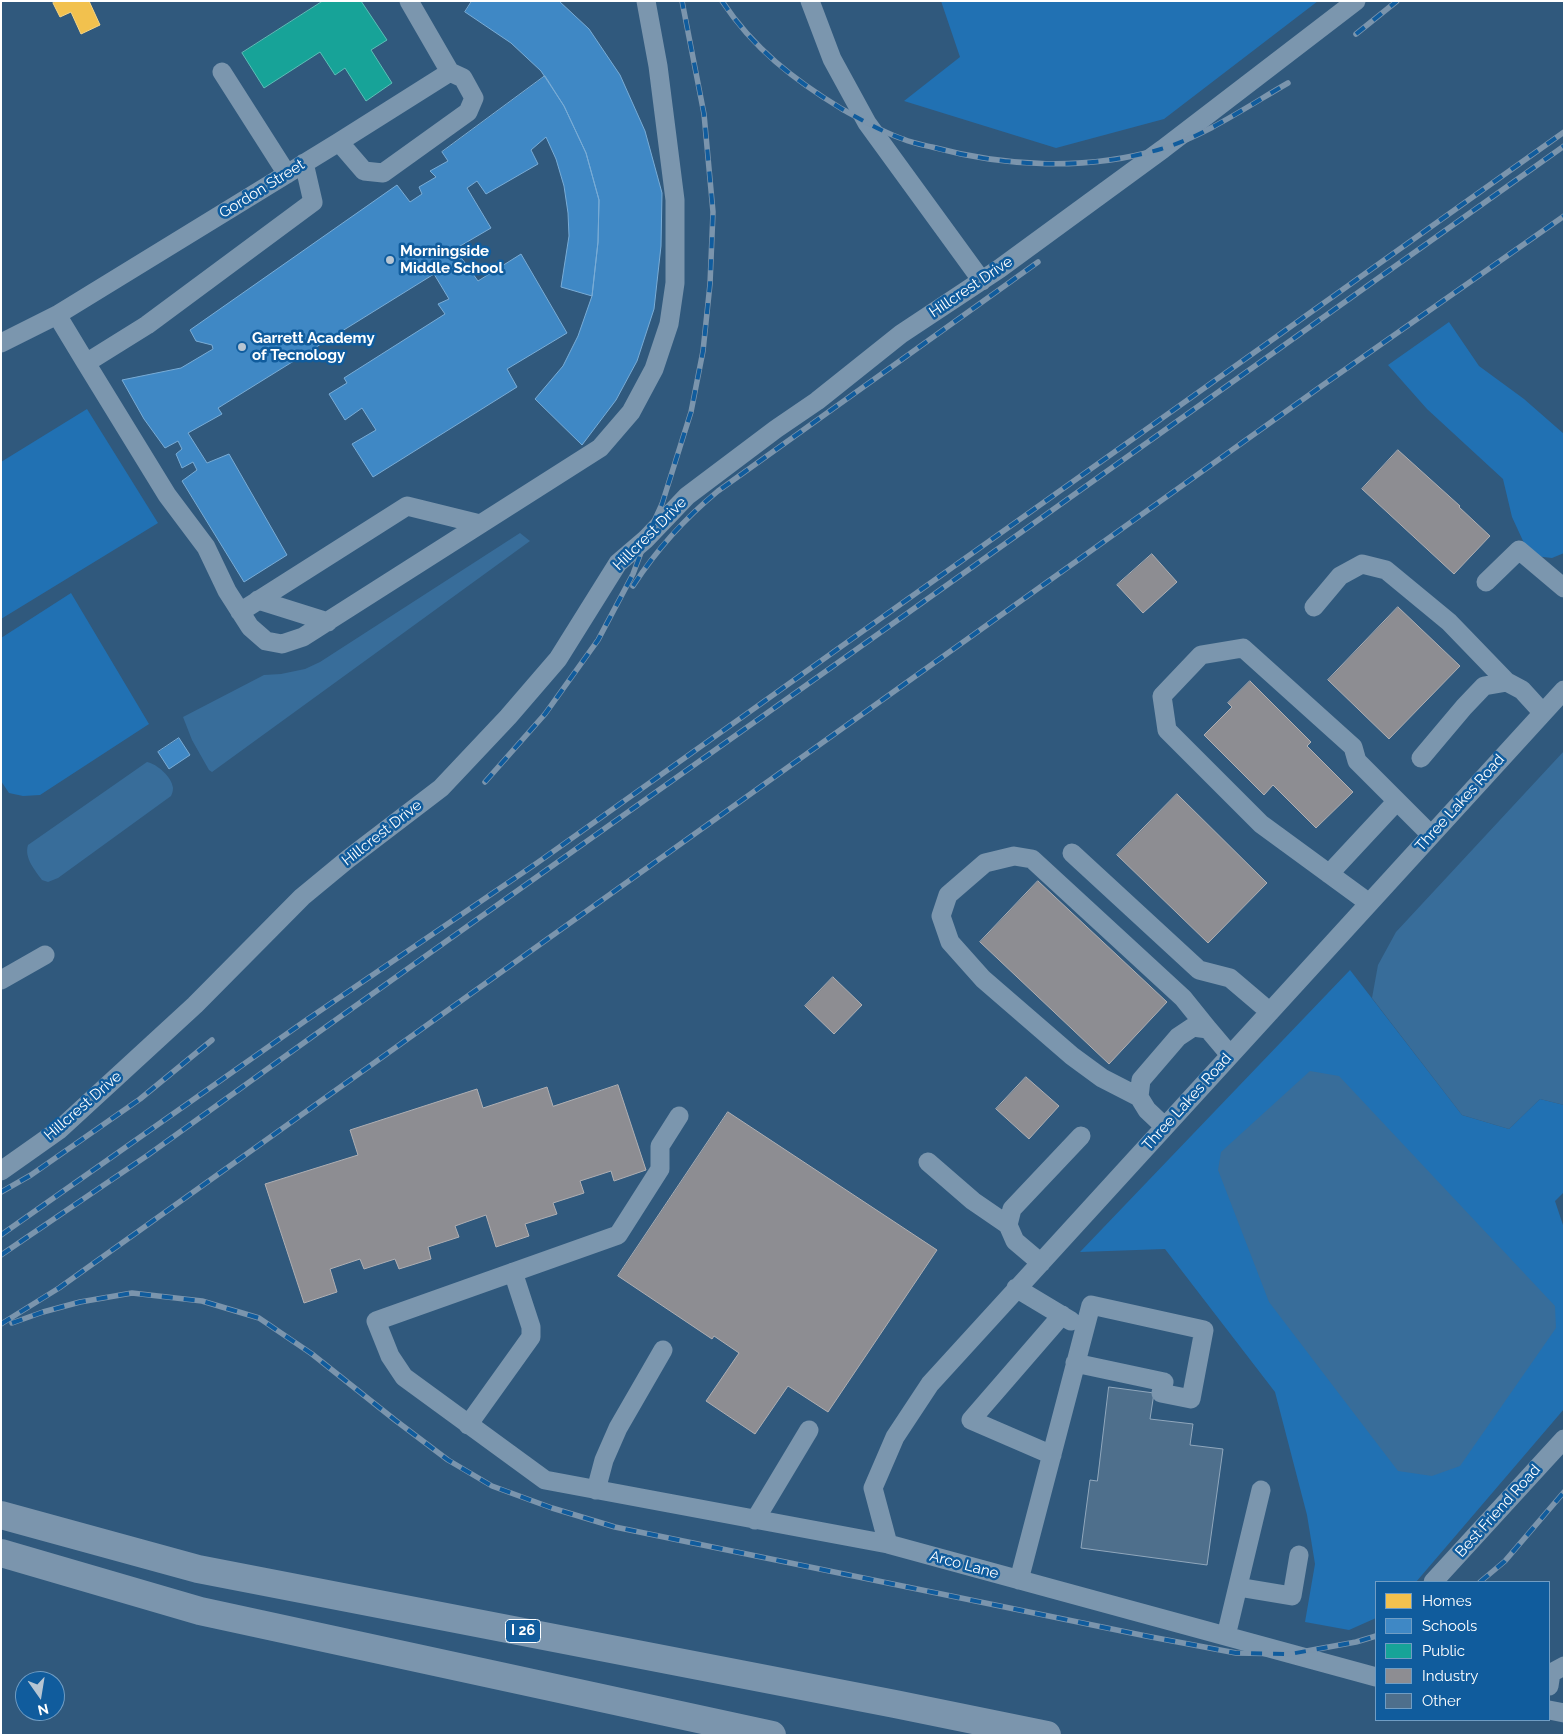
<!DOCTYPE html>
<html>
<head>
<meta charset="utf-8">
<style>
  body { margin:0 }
  #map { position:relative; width:1565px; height:1736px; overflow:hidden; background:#30597d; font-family:Raleway,sans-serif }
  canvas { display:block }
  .frame { position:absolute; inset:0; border:2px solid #fff; pointer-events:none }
  .legend { position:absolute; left:1375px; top:1581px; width:175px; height:140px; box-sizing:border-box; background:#105c9d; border:1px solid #709dc4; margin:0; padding:6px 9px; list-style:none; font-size:15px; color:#fff }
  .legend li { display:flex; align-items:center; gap:10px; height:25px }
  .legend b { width:25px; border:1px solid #709dc4 }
  .north { position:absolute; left:15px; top:1671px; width:50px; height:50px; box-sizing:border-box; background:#105c9d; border:1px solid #709dc4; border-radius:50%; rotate:167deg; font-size:14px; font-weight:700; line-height:20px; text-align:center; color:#fff }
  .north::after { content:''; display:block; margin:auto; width:18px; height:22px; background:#b7c5d2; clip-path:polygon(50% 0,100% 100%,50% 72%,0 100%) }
</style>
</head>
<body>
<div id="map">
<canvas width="1565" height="1736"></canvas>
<div class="frame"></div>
<ul class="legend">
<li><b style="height:14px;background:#f2c14e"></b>Homes</li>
<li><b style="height:14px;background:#3f88c5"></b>Schools</li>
<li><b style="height:14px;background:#17a398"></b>Public</li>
<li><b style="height:14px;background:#8d8d92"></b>Industry</li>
<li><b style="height:14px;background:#4e6f8c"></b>Other</li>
</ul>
<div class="north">N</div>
</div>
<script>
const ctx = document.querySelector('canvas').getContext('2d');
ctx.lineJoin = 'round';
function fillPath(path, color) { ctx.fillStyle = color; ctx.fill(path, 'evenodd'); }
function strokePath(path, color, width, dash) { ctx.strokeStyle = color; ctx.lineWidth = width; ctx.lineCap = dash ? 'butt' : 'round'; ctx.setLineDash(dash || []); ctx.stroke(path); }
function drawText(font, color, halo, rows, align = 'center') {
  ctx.font = font + ' Raleway,sans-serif'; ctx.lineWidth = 5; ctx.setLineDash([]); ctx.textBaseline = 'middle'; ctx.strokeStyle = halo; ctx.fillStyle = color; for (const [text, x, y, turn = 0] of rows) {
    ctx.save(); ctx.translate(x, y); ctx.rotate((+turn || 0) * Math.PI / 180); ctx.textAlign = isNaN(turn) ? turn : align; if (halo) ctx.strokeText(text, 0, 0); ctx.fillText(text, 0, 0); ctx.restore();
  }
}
fillPath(new Path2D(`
  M941,1h377l-154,118 -108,29 -152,-47 56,-44z
  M1449,322l30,44 45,33 40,35v119l-12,5 -17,-2 -11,-13 -12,-26 -9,-38 -76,-70 -39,-44z
  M87,409l71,114 -157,96v-157z
  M71,593l78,131 -109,71 -17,1 -14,-3 -8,-12v-143z
  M1350,970l112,145 47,14 31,-30 24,6v87l-9,9 9,27v181l-148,173h-40v36l-27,12 -44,-8 10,-58 -8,-49 -32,-123 -110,-143 -85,3z`), '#2171b3');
fillPath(new Path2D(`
  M520,533l10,8 -318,231 -3,-2 -17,-30 -9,-23 81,-42 17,-1 24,-5 15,-7z
  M1564,751v354l-24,-6 -31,30 -47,-14 -90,-117 6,-33 18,-33z
  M147,762c10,2 25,15 26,26 0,3 -1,6 -2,8l-113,82 -10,4 -6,-2c-7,-10 -18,-22 -14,-35z
  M1310,1071l29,5 216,230 1,22 -96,138 -28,10 -34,-5 -129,-169 -51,-132 3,-18z`), '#386d9a');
const homes = new Path2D(`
  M56,1h33l11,24 -19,9 -10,-22 -11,5 -7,-14z`);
fillPath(homes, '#f2c14e');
strokePath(homes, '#f6d483', 1);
const schools = new Path2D(`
  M472,1h87l30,28 31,46 25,56 17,62 -1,53 -7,63 -17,52 -21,39 -34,45 -47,-46 28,-33 15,-30 14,-40 6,-54 1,-42 -13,-47 -22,-47 -23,-35 -30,-28 -46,-31z
  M545,76l19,30 22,47 13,47 -1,42 -6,54 -31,-9 8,-51 -1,-23 -4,-27 -8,-27 -10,-22 -15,13 7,14 -52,30 -9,-13 -10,7 24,40 -36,21 23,32 43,-27 46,79 -60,36 10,18 -144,90 -21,-33 24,-14 -14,-22 -17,12 -16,-26 18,-11 -3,-5 101,-64 -7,-10 11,-5 -15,-25 -216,134 4,6 -34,19 19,30 22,-9 58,101 -43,27 -62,-101 15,-11 -4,-8 -11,6 -6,-14 6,-5 -4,-8 -13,7 -21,-29 -22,-39 59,-12 32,-19 -1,-4 -16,-4 -6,-11 207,-145 13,17 12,-8 -3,-7 17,-10 -6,-6 18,-10 -6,-9z
  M179,738l11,17 -21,14 -11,-17z`);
fillPath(schools, '#3f88c5');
strokePath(schools, '#79acd6', 1);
const public = new Path2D(`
  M323,1h38l26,39 -16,10 21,33 -26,18 -21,-33 -10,7 -15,-23 -56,36 -22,-35z`);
fillPath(public, '#17a398');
strokePath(public, '#5dbfb7', 1);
const industry = new Path2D(`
  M1398,450l62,56 -1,1 31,29 -36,38 -92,-85z
  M1152,554l25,28 -34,31 -26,-28z
  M1398,607l62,59 -71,73 -61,-59z
  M1250,681l61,61 -4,4 46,46 -37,36 -43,-43 -9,10 -60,-60 28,-28 -4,-4z
  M1177,794l90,89 -59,60 -91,-88z
  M1038,881l129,121 -58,62 -129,-122z
  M833,977l29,28 -28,29 -29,-28z
  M1026,1077l33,29 -30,33 -33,-30z
  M618,1085l28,85 -32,11 -3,-10 -31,10 4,12 -31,10 4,11 -32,10 4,12 -33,11 -10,-32 -31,11 4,11 -31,10 3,12 -32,10 -4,-10 -31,10 -4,-10 -30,10 7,23 -33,11 -39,-119 93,-29 -8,-25 127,-41 6,19 64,-21 6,19z
  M728,1112l209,138 -109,162 -40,-26 -33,48 -49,-33 33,-48 -25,-17 -2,3 -94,-63z`);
fillPath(industry, '#8d8d92');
strokePath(industry, '#afafb3', 1);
const building = new Path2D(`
  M1109,1387l45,6 -4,26 43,5 -3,21 33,4 -16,116 -126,-17 9,-68 7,1z`);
fillPath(building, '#4e6f8c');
strokePath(building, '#90a7bc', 1);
strokePath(new Path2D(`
  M409,1l41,71
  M810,1l22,58 35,64 115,158
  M222,72l65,102
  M339,142l25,29 19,2 85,-61 6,-14 -11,-20 -13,-6
  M57,315l29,48 61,-38 166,-123 -9,-39
  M1,343l56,-28 282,-173 111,-70
  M86,363l81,132 39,52 21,44 23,36 16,14 16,3 21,-7 297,-189 31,-36 23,-43 15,-45 6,-41v-83l-17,-134 -12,-65
  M1486,582l33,-32 45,38
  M258,600l70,22
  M1314,607l26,-31 22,-12 24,6 63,52 58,60
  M240,612l167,-106 73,18
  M1421,758l43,-51 20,-21 23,-4 15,8 21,23
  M1072,853l127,117 31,8 40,34
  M1329,874l68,-73
  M1369,903l-108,-79 -94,-94 -5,-34 39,-41 42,-7 110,99 4,14 74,74
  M1,980l44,-25
  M1139,1097l-37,-19 -30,-22 -89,-77 -33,-37 -9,-26 7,-21 37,-32 29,-7 18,3 151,139 25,31
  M679,1116l-19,30v23l-42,66 -242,86 14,35 14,21 141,103 343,64 488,133
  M1165,1127l-18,-17 -8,-13 2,-17 37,-43 15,-10 15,2 22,26
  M928,1162l45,39 35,24
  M1,1171l58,-41 136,-125 107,-108 46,-38 93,-71 67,-71 50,-58 60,-96 28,-24 41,-43 89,-67 41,-28 84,-67 98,-65 164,-120 193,-148
  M1041,1263l-26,-22 -7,-16 4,-16 69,-73
  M1016,1288l55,33
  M468,1425l63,-88v-10l-18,-55
  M1052,1455l-81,-35 91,-105
  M596,1490l8,-30 14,-32 45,-78
  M755,1520l54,-90
  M888,1544l-15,-56 22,-51 35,-53 634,-694
  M1019,1580l72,-275 113,25 -13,69 -30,-6 3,-11 -89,-19
  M1433,1582l131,-143
  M1238,1587l54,9 7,-41
  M1226,1636l35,-146
  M1549,1686l2,-13 13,-7
  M1549,1710l15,3`), '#7b96ae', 19);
strokePath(new Path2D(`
  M1,1515l197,54 697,135 152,31
  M1,1553l199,58 572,124`), '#7b95ad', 28);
const rail = new Path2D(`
  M722,1c31,47 72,79 120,108 20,11 40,23 61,30 9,4 20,6 29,8 74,20 154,24 229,2 44,-13 87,-43 127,-66
  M1356,34l41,-33
  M633,586c24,-37 51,-67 85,-95l320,-229
  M485,782l60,-68 53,-74 35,-66 13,-35 16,-35 29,-92 12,-61 7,-67 3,-72 -9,-98 -22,-113
  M1,1192l30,-17 109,-76 72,-59
  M1,1235l304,-214 232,-158 1027,-731
  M1,1255l147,-100 168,-121 1248,-888
  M12,1323l31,-11 37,-10 52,-9 70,8 57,17 53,36 83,66 53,40 44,26 60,22 63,19 531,109 90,17 54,1 66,-12 20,-6
  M1,1324l58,-36 1264,-903 241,-169
  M1480,1582l25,-21 59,-69`);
strokePath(rail, '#7b95ad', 5.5);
strokePath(rail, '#105c9d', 4, [11]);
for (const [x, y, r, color] of [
  [390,260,5,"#b7c5d2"],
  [242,347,5,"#b7c5d2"]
]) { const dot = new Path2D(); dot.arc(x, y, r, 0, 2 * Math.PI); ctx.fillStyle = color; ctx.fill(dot); strokePath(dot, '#105c9d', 2); }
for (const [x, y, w] of [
  [523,1631,35]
]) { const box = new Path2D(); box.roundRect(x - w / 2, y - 11.5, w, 23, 4); ctx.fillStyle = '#105c9d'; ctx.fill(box); strokePath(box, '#fff', 1); }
drawText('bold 14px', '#fff', null, [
  ["I 26",523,1631]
]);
drawText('15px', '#fff', '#105c9d', [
  ["Gordon Street",262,189,-32],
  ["Hillcrest Drive",971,287,-34],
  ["Hillcrest Drive",650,534,-45],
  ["Three Lakes Road",1460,803,-48],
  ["Hillcrest Drive",382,833,-38],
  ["Three Lakes Road",1187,1102,-48],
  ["Hillcrest Drive",83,1106,-41],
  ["Best Friend Road",1498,1511,-48],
  ["Arco Lane",964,1565,15]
]);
drawText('bold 15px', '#fff', '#105c9d', [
  ["Morningside",400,251],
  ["Middle School",400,268],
  ["Garrett Academy",252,338],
  ["of Tecnology",252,355]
], 'left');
</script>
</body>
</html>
